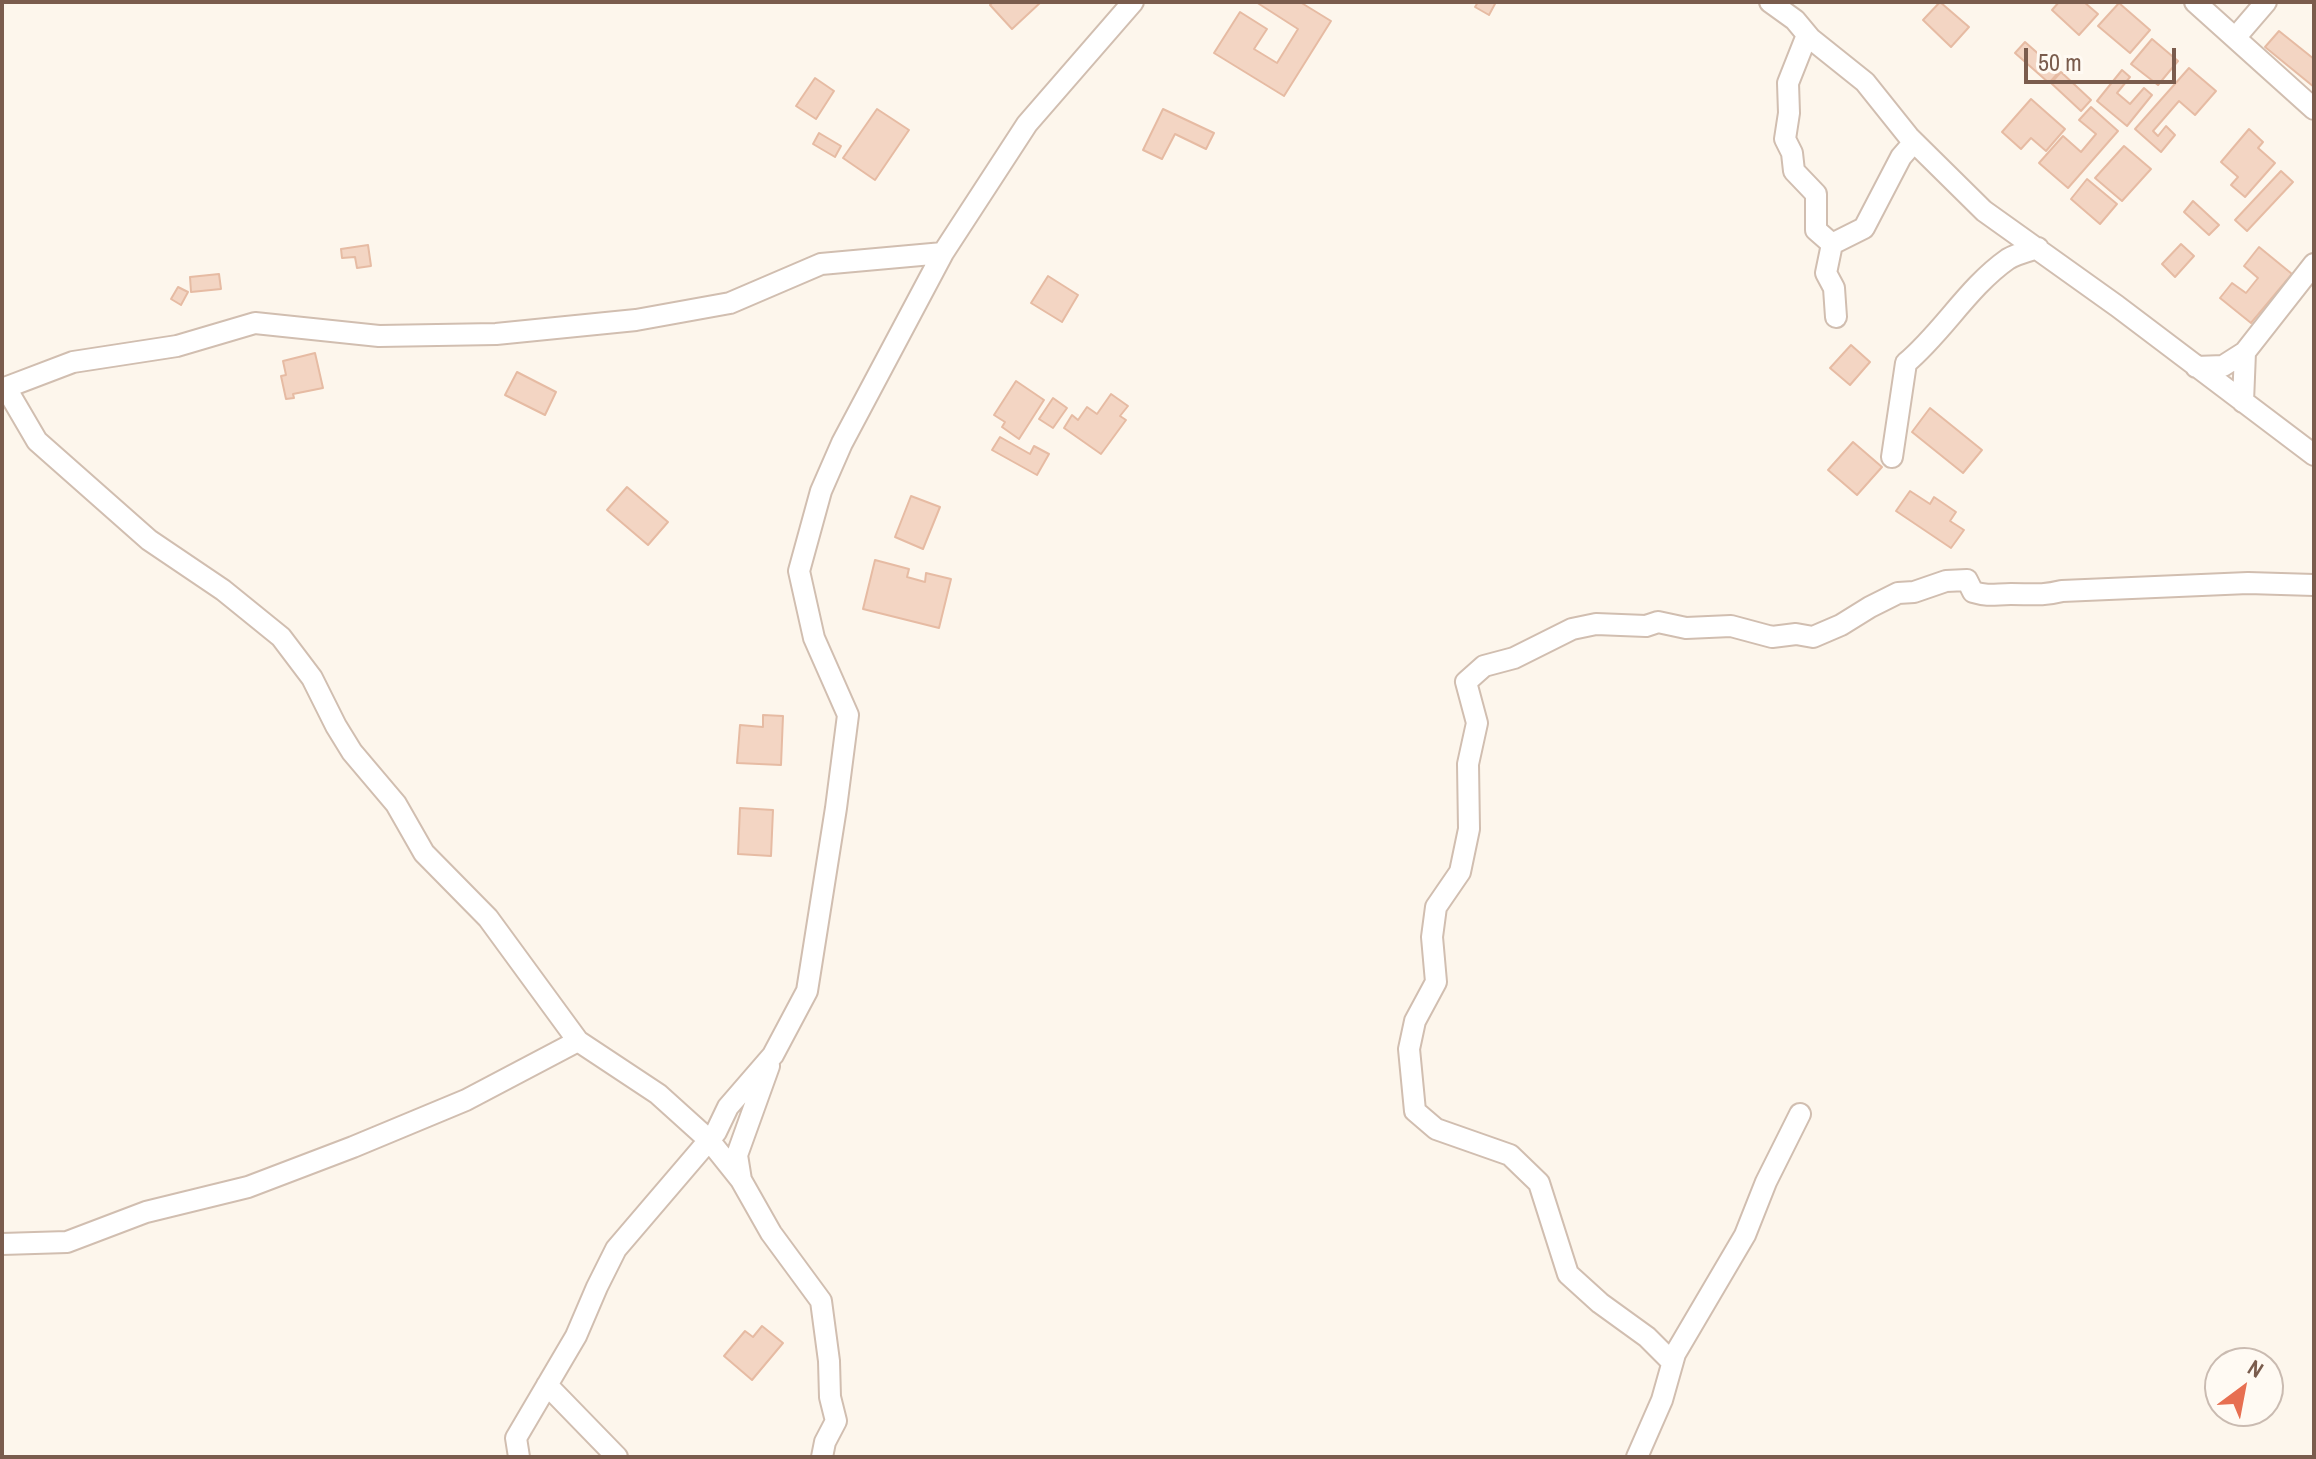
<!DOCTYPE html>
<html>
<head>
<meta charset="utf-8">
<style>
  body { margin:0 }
  #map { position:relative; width:2316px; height:1459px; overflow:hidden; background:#fdf6ec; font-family:"Archivo Narrow",sans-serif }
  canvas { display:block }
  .frame { position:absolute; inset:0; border:4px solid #7a5c4d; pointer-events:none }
  .north { position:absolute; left:2204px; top:1347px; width:80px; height:80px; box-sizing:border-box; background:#fffaf3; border:2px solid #cabbb1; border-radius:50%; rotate:32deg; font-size:22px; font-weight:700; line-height:32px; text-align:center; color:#7a5c4d }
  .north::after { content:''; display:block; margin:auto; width:28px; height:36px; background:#e76f51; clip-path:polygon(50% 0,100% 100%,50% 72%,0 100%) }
  .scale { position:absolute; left:2024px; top:48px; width:152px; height:36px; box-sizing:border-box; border:4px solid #7a5c4d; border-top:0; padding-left:10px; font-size:24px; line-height:28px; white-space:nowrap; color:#7a5c4d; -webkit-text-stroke:6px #fffaf3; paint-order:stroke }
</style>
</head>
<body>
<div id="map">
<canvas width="2316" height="1459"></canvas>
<div class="frame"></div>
<div class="north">N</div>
<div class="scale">50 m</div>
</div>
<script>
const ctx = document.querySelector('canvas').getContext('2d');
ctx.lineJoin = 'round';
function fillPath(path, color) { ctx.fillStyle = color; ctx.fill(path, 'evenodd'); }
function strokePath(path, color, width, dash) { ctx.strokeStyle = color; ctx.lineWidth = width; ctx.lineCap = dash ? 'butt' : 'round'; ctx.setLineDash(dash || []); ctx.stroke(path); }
const building = new Path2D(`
  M993,2h48l-29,27 -22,-24z
  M1256,2h44l31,19 -47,75 -70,-43 26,-41 27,17 -13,20 23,14 21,-34z
  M1478,2h18l-7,13 -14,-8z
  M1940,2l29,25 -18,20 -28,-27z
  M2059,2h25l14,12 -19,21 -27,-25z
  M2119,3l31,27 -20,23 -32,-27z
  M2279,31l35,28v28l-49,-40z
  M2152,39l26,22 -20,24 -27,-21z
  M2025,42l34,30 -10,11 -34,-30z
  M2189,68l27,23 -21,24 -16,-14 -26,30 5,5 8,-10 9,9 -14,17 -26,-23z
  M2122,70l8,7 -13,16 13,11 14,-16 8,7 -25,31 -30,-25z
  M2061,72l30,28 -10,11 -30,-28z
  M815,78l19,13 -18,28 -20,-13z
  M2031,99l34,30 -19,22 -15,-13 -10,11 -19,-17z
  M2091,107l27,24 -50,57 -29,-25 24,-27 18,16 15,-18 -17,-14z
  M877,109l32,21 -34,50 -32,-22z
  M1163,109l51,24 -8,16 -31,-15 -13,25 -19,-9z
  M2249,129l14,13 -5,6 17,15 -30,34 -14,-12 7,-8 -17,-15z
  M819,133l22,13 -6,11 -22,-13z
  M2124,146l27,23 -29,32 -27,-23z
  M2281,171l12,11 -46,49 -12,-11z
  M2087,179l30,25 -17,20 -29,-25z
  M2193,201l26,24 -10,10 -25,-23z
  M2181,244l13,12 -19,21 -13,-13z
  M368,245l3,21 -14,2 -2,-11 -13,1 -1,-9z
  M2259,247l33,27 -41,49 -31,-25 12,-15 14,10 12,-15 -14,-12z
  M219,274l2,15 -30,3 -1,-15z
  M1048,276l30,19 -16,27 -31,-19z
  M178,287l10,5 -7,13 -10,-6z
  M1851,345l19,17 -20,23 -20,-17z
  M315,353l8,35 -30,6 1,4 -8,1 -5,-23 5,-1 -3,-14z
  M517,372l39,20 -11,23 -40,-20z
  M1016,381l28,19 -25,39 -17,-12 3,-5 -11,-7z
  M1111,394l17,12 -8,10 6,4 -25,34 -37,-26 8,-13 6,5 9,-13 10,7z
  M1053,398l14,10 -14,20 -14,-9z
  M1930,408l52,42 -19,23 -51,-41z
  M1000,437l30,17 4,-8 15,8 -12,21 -45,-25z
  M1853,442l29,25 -25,28 -29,-25z
  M627,487l41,35 -20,23 -41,-35z
  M1910,491l20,13 4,-7 22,15 -6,9 14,9 -13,18 -55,-37z
  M911,496l29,11 -17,42 -28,-12z
  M875,560l34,9 -2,8 18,5 1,-9 25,6 -12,49 -76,-19z
  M763,715l20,1 -2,49 -44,-2 3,-38 23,2z
  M740,808l33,2 -2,46 -33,-2z
  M762,1326l21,17 -31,37 -28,-24 21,-25 8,6z`);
fillPath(building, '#f3d5c3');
strokePath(building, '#e6bba3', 2);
const minor = new Path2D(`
  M1770,2l25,18 15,18 55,44 44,55 75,74 133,95 197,149
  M2195,2l119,107
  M1807,35l-19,48 1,30 -4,26 7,14 2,18 22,23v36l16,14
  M2235,38l31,-36
  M1836,317l-2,-29 -8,-15 6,-29 32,-16 37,-71 13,-15
  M2196,367l27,-1 22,-14 69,-88
  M6,388l31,53 112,99 74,50 58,47 31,41 24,48 16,26 44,52 28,49 64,65 90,123
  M2,389l71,-27 104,-16 78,-23 124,13 117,-2 140,-14 94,-17 91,-39 122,-11
  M2243,402l2,-50
  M1892,457l14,-94c37,-31 62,-76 102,-104 8,-5 20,-8 30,-11
  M741,1180l-4,-25 32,-89
  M2,1244l65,-2 79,-30 102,-25 105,-40 113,-47 112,-59 80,53 51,46 32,40 30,53 50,68 8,60 1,36 6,24 -11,21 -3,15
  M1672,1362l-25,-25 -47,-34 -32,-29 -29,-91 -29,-28 -74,-26 -21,-18 -6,-62 6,-28 21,-39 -4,-45 4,-30 24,-35 9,-43 -1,-65 9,-41 -11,-41 18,-16 30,-8 58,-29 24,-5 50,2 12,-4 28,6 45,-2 41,11 24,-3 17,3 28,-12 29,-18 28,-14 16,-1 32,-11 21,-1 6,12c17,5 22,2 38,2 20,0 31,2 51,-3l186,-8 66,2
  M547,1385l70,72
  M519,1457l-3,-19 60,-102 21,-49 19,-38 100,-117 12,-25 45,-52 34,-64 29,-183 12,-93 -34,-77 -15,-67 22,-80 21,-48 101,-190 84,-129 106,-122
  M1637,1457l25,-57 13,-46 70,-119 21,-53 34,-68`);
strokePath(minor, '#d1beb0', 24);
strokePath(minor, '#fff', 20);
</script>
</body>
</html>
